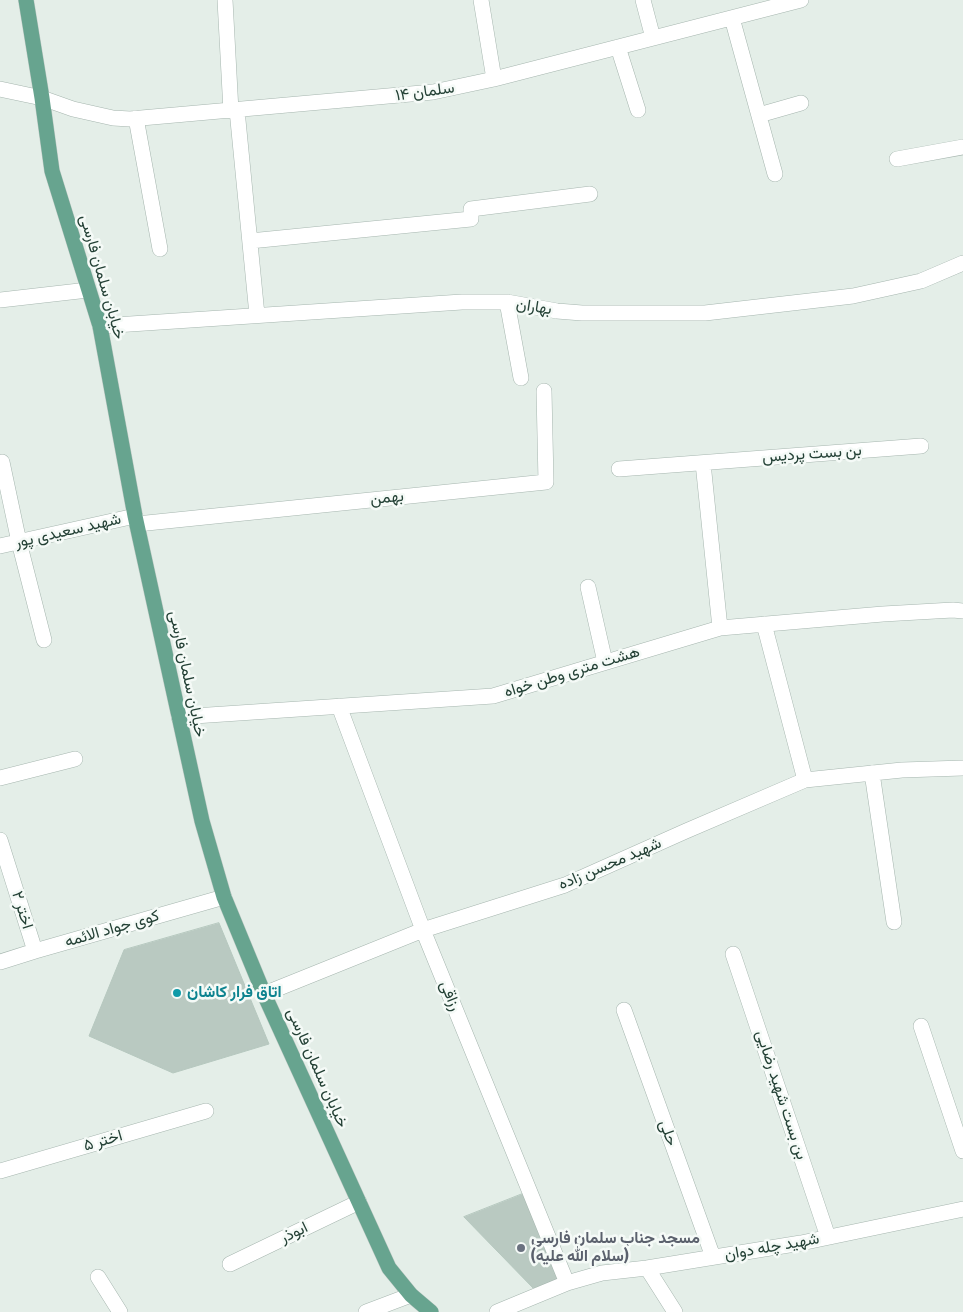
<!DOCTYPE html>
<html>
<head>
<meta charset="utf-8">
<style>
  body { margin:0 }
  canvas { display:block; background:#e4eee8 }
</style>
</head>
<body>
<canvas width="963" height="1312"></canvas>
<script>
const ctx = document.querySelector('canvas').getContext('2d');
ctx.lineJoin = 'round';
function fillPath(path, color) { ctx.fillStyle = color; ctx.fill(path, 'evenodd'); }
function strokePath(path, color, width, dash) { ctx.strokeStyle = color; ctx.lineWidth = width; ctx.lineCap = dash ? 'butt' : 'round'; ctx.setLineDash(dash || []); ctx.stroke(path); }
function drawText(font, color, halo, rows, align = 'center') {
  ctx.font = font + ' "Fira Sans Condensed",Vazirmatn,sans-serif'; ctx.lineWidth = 5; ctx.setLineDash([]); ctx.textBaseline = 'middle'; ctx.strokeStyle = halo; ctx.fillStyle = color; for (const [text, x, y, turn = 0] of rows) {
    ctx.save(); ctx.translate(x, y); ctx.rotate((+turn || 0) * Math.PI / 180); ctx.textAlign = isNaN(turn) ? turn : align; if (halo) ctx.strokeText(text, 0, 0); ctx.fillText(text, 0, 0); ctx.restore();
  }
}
const building = new Path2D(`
  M219,923l50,121 -96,29 -84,-37 35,-86z
  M525,1193l35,87 -27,8 -69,-71z`);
fillPath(building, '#b9c9c1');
strokePath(building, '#b6c8bf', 1);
const minor = new Path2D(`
  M225,0l6,111
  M481,0l13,79
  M643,0l10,38
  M732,18l43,156
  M618,47l20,63
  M0,89l42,9 31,11 40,9 17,1 303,-27 61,-13 307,-79
  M237,110l20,205
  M759,115l42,-12
  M136,118l24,131
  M897,159l66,-12
  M250,241l221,-22v-10l119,-15
  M0,300l88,-10
  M507,302l14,76
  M100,326l362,-24h45l50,9 25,2h123l148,-17 68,-15 42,-18
  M2,462l17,80 25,98
  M703,463l17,165
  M619,469l302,-23
  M137,524l409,-42 -2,-91
  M0,546l135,-30
  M588,587l17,75
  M764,624l41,156
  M339,706l84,224 144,353
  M179,717l314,-21 227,-68 163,-14 70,-4 10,1
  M872,773l22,149
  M0,778l75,-19
  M0,840l35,111
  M733,954l95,283
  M0,962l35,-11 189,-54
  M264,994l159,-64 142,-45 121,-54 119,-51 97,-10 61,-2
  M624,1010l89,247
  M921,1026l42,125
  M0,1171l206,-60
  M230,1264l129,-62
  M647,1268l28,44
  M98,1277l22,35
  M366,1312l45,-17
  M497,1312l70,-29 35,-10 45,-5 154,-25 162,-34`);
const major = new Path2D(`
  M26,0l16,98 10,73 48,155 35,190 67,305 22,76 40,97 125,274 22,27 20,17`);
strokePath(minor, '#a6b6af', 16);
strokePath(major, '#c1cac6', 16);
strokePath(minor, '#fff', 15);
strokePath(major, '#67a48f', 15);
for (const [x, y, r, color] of [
  [177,993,5,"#0f9aa8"],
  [521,1248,5,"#6b7280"]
]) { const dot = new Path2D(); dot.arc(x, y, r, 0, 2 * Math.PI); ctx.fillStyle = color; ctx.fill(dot); strokePath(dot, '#f5faf7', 2); }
drawText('16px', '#234035', '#f5faf7', [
  ["سلمان ۱۴",425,92,-8],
  ["خیابان سلمان فارسی",102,277,74],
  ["بهاران",534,307,9],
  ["بن بست پردیس",812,454,-4],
  ["بهمن",387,498,-6],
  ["شهید سعیدی پور",68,531,-13],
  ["هشت متری وطن خواه",572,672,-17],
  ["خیابان سلمان فارسی",187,674,78],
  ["شهید محسن زاده",610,864,-23],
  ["اختر ۲",22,910,73],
  ["کوی جواد الائمه",112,929,-16],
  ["رزاقی",450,996,68],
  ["خیابان سلمان فارسی",317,1068,66],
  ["بن بست شهید رضایی",781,1095,72],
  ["حلی",668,1133,70],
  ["اختر ۵",103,1141,-16],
  ["ابوذر",294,1233,-26],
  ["شهید چله دوان",772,1247,-10]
]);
drawText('bold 16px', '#0d838f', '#f5faf7', [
  ["اتاق فرار کاشان",187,993]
], 'left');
drawText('bold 16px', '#5b616d', '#f5faf7', [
  ["مسجد جناب سلمان فارسی",531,1239],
  ["(سلام الله علیه)",531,1257]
], 'left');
</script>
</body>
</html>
